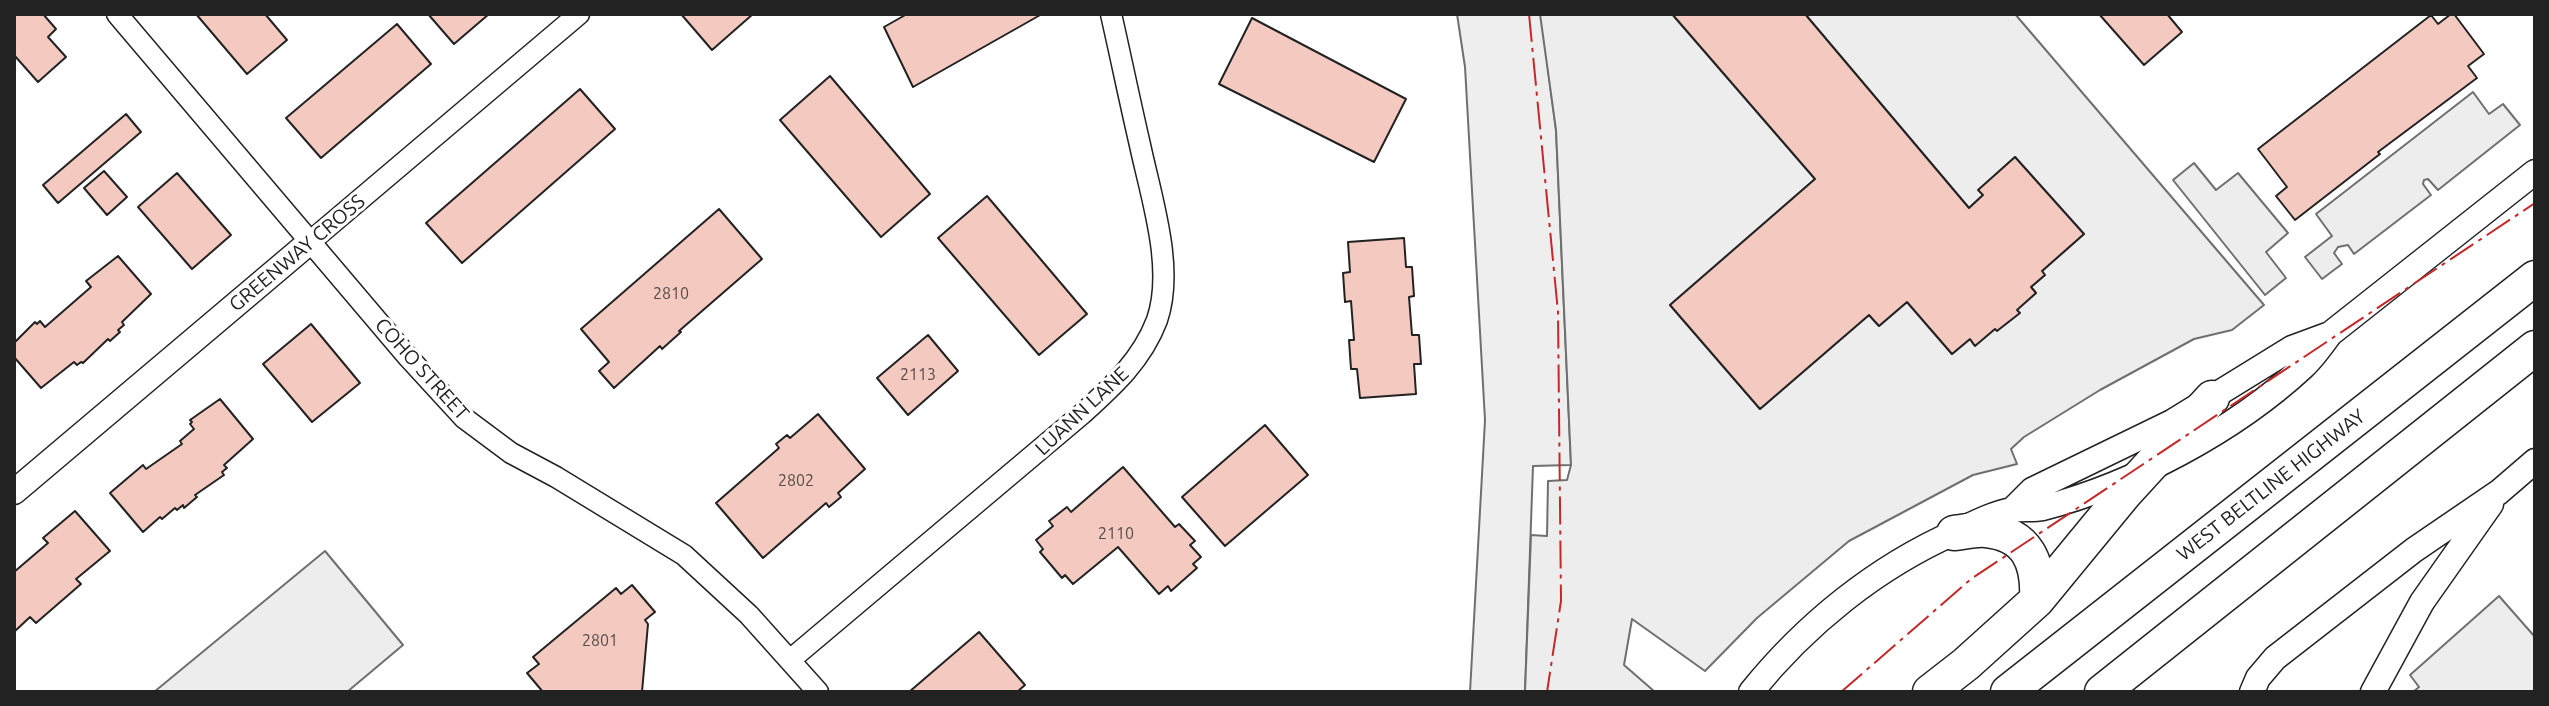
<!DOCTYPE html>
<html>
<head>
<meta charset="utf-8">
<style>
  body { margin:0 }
  #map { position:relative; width:2549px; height:706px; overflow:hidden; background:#fff; font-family:Ubuntu,sans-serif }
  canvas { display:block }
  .frame { position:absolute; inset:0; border:16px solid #222; pointer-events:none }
</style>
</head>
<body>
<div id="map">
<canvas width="2549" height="706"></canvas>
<div class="frame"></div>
</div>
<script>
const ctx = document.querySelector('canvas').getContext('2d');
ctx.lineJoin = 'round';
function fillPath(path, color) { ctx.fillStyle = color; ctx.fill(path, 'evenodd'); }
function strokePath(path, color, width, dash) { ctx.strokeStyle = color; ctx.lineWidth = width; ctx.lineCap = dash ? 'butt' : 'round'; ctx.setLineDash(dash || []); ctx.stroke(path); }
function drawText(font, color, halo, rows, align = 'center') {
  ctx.font = font + ' Ubuntu,sans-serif'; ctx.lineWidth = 6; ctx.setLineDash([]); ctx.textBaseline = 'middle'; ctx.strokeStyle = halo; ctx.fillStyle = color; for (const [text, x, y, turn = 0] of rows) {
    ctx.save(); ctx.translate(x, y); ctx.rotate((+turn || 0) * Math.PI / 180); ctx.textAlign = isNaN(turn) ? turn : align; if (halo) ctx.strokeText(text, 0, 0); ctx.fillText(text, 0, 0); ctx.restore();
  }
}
const green = new Path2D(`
  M1457,14h84l15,116 15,335 -38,1 -8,226h-55l15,-272 -20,-353z`);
fillPath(green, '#eee');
strokePath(green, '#6f6f6f', 2);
const parking = new Path2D(`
  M1540,14h132l143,165 -145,126 90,104 109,-94 10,11 28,-24 45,52 18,-15 4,6 62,-52 -5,-6 14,-12 -3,-4 42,-37 -69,-77 -36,33 4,5 -14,13 -164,-194h210l249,291 -32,25 -38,9 -94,51 -76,47 -13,12 6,15 -44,11 -124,66 -92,77 -52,53 -73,-52 -8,46 31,27h-130l6,-157 16,1 1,-55 19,-1 4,-15 -15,-335z
  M2473,92l16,22 14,-10 17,21 -82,65 -10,-11 -4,1 -1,4 8,11 -77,59 -6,-9 -10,2 -4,6 8,11 -20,15 -17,-22 27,-21 -16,-22z
  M2194,163l22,27 22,-17 50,60 -22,19 20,26 -21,17 -92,-115z
  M325,551l78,94 -56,47h-193z
  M2499,596l36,41v55h-122l6,-5 -9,-12z`);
fillPath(parking, '#ededed');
strokePath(parking, '#6f6f6f', 2);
const building = new Path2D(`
  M14,14h29l13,15 -8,8 18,20 -28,25 -24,-27z
  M196,14h69l22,26 -40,34z
  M428,14h61l-35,30z
  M681,14h72l-41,36z
  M907,14h135l-129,73 -29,-60z
  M1672,14h133l164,194 14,-13 -5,-5 37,-33 69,77 -42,37 3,4 -14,12 5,6 -19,17 3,3 -23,18 -2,-2 -20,17 -5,-7 -18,15 -45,-52 -28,24 -10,-11 -109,94 -90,-104 145,-126z
  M2099,14h68l15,18 -38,33z
  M2451,14h3l30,40 -16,12 9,12 -99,74 2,2 -85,66 -19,-24 11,-9 -29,-38 173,-134 7,9z
  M1252,18l154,81 -32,63 -155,-78z
  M397,24l34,40 -110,94 -35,-40z
  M830,76l100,118 -49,43 -101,-117z
  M580,89l35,40 -153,134 -36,-40z
  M126,114l15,18 -83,71 -15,-18z
  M104,171l23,26 -20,18 -23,-27z
  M177,173l54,62 -39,34 -54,-62z
  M987,196l100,118 -48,41 -101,-117z
  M719,209l43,50 -83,72 2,1 -19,17 -2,-3 -46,42 -15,-17 10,-9 -28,-33z
  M1404,238l2,29h6l2,29 -5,1 3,38h7l2,29h-7l2,30 -56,4 -3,-29h-6l-2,-29h5l-3,-39 -6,1 -2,-29 7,-1 -2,-30z
  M118,256l33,38 -29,28 2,3 -6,5 2,2 -10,9 -2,-2 -25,24 -2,-1 -4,3 -3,-3 -33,26 -27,-31v-14l21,-21 2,2 3,-3 5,6 46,-40 -5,-6z
  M311,324l49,59 -48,39 -49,-58z
  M928,335l30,36 -50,44 -31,-37z
  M220,399l33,40 -29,26 3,3 -5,4 2,3 -29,20 2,2 -13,11 -1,-3 -6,5 -2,-2 -13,11 -2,-2 -17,15 -33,-39 33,-28 3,4 36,-25 -2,-3 14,-12 -4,-5 2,-2 -2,-2z
  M818,414l47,55 -27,24 3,4 -12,10 -3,-4 -63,55 -47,-55 63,-55 -3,-4 11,-9 3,3z
  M1265,425l43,50 -83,71 -43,-49z
  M1123,467l52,60 4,-3 16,17 -5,4 11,12 -8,7 4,4 -26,23 -3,-5 -9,8 -41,-47 -45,37 -8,-9 -3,3 -22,-26 3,-3 -7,-9 17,-14 -4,-5 18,-14 4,5z
  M75,511l35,40 -34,28 5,5 -45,39 -6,-6 -16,15v-60l34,-29 -5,-5z
  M632,585l23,27 -10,8 3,4 -6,68h-99l-16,-19 12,-9 -6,-7 83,-69 5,6z
  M979,632l46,53 -8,7h-108z`);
fillPath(building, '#f3c9c0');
strokePath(building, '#222', 2);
const minor = new Path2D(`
  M117,14l291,343 56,61 47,35 45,24 128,78 65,60 69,77
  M311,241l268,-227
  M790,660l292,-246c31,-28 60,-54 75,-94 18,-52 -6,-123 -17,-175 -10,-43 -19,-87 -29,-131`);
const tertiary = new Path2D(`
  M14,492l297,-251
  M2012,510l20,-20 140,-68 120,-74 38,-14
  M1751,692c54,-67 125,-125 205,-160 17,-8 38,-19 56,-22 10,-2 21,0 31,-2 91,-24 191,-77 260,-141 10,-9 19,-22 27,-33l205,-162
  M2252,692l6,-14 17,-20 139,-108 85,-58 36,-31
  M2373,692l49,-90 69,-98`);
const motorway = new Path2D(`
  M1954,533c10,-1 22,-4 32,-3 42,4 53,33 51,70
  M1930,692l36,-28 71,-64 88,-107 87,-95
  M2008,692l527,-414
  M2102,692l433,-344`);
strokePath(minor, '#222', 23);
strokePath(tertiary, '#222', 27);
strokePath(motorway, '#222', 37);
strokePath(minor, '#fff', 20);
strokePath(tertiary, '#fff', 24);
strokePath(motorway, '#fff', 34);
strokePath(new Path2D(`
  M1529,14l29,298 3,289 -14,91
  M1841,692l130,-113 564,-376`), '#c62828', 2, [28, 6, 4, 6]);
drawText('16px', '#564c4a', null, [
  ["2810",671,294],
  ["2113",918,375],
  ["2802",796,481],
  ["2110",1116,534],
  ["2801",600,641]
]);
drawText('20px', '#222', '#fff', [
  ["GREENWAY CROSS",297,253,-40],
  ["COHO STREET",422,369,48],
  ["LUANN LANE",1082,411,-43],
  ["WEST BELTLINE HIGHWAY",2271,485,-38]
]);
</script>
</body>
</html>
